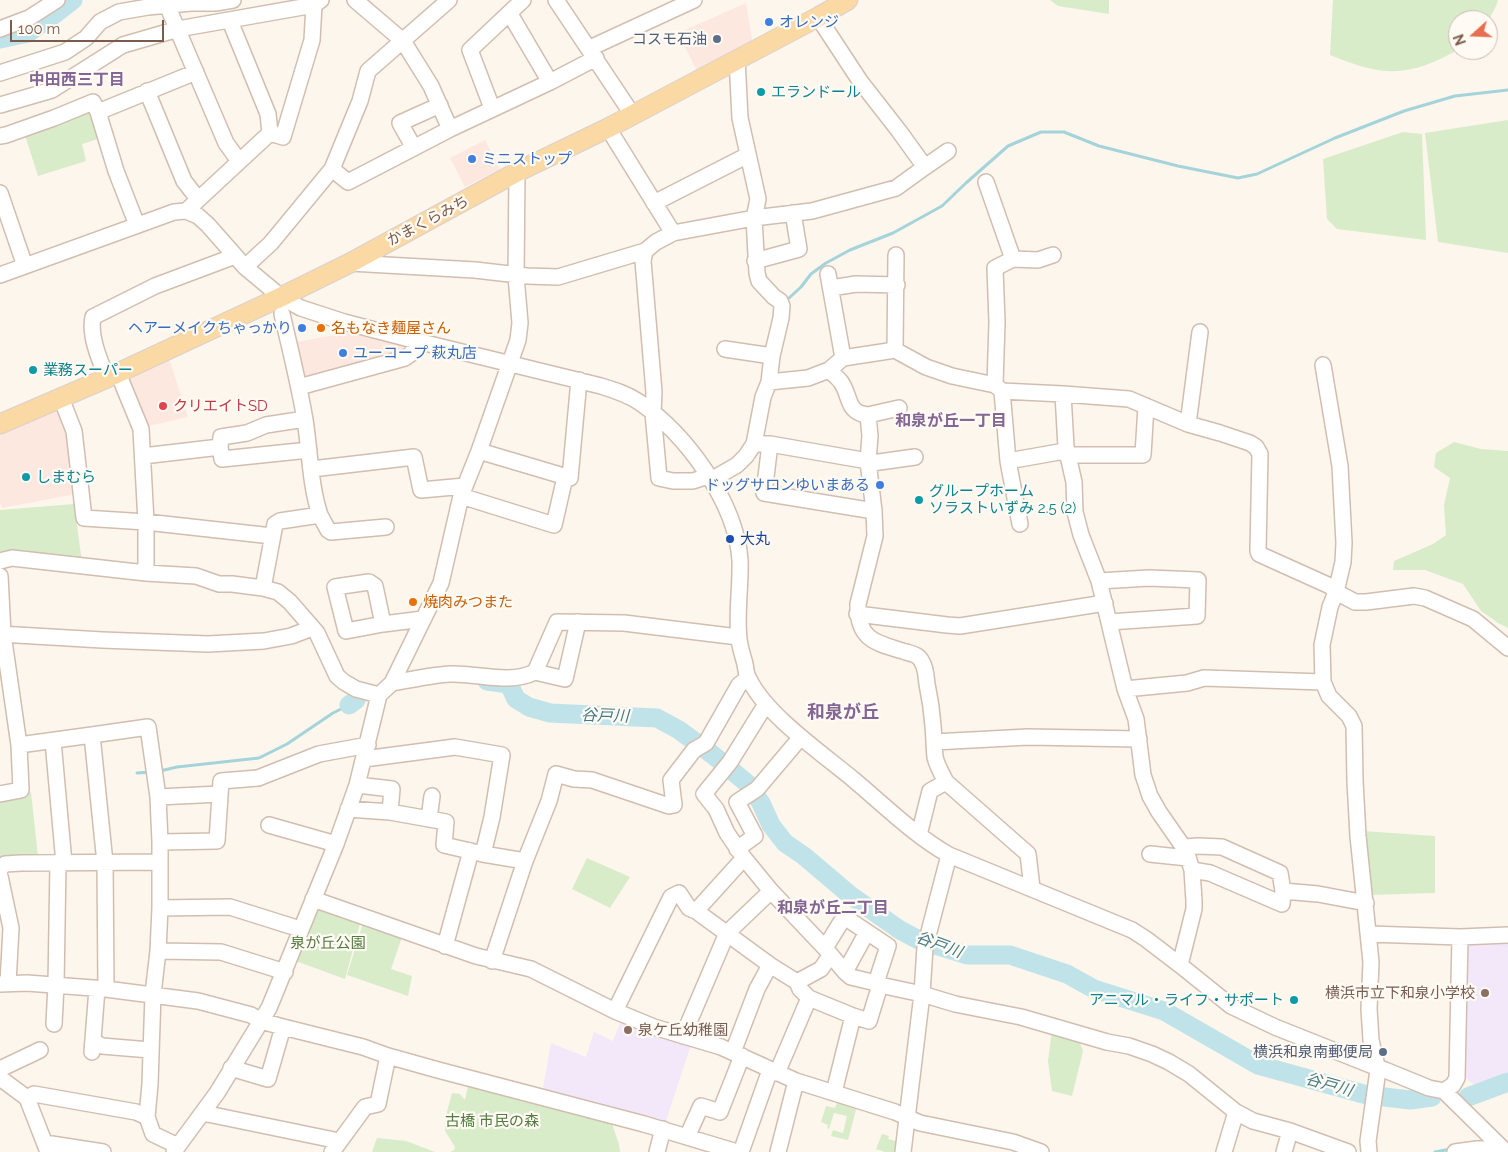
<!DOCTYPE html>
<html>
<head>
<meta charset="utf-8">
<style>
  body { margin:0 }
  #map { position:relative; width:1508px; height:1152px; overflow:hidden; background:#fdf6ec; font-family:Raleway,sans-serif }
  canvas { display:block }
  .north { position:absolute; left:1448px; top:10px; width:50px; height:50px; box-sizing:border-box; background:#fffaf3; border:1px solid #cabbb1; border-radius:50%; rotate:250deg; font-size:14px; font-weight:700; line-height:20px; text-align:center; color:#7a5c4d }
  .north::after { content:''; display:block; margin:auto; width:18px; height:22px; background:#e76f51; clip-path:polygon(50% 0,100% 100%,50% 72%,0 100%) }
  .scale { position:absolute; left:10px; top:20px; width:154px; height:22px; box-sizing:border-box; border:2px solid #7a5c4d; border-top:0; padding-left:6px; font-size:15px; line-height:18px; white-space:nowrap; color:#7a5c4d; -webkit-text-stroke:4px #fffaf3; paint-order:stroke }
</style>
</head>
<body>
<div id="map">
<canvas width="1508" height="1152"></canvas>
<div class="north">N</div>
<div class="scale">100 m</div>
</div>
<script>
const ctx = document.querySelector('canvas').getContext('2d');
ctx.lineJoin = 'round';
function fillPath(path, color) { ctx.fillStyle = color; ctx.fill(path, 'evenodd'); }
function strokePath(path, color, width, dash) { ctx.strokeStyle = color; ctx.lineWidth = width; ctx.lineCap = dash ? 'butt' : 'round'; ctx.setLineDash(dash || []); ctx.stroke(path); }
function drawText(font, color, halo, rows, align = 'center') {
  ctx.font = font + ' Raleway,"Noto Sans JP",sans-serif'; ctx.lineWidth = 4.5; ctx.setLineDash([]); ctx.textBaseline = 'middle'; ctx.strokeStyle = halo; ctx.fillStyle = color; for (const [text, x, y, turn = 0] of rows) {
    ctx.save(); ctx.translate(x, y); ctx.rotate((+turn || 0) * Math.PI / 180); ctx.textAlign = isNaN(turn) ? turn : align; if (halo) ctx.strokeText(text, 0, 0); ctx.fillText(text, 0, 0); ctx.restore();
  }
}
fillPath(new Path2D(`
  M746,3l7,42 -55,28 -20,-40z
  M485,140l15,29 -35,18 -15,-29z
  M362,330l41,15 -1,11 -101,26 -10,-39z
  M169,358l19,59 -44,10 -20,-49z
  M59,408l10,21 7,65 -74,14 -2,-6v-69z`), '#fde8e0');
fillPath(new Path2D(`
  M1508,937v139l-32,11 -10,-9 -4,-37 1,-96 9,-7z
  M623,1016l68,29 -26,79 -123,-30 9,-51 35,14 8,-25 19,9z`), '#f3e8fa');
fillPath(new Path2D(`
  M1050,0h59v14l-51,-8z
  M1333,0h165l-2,6 -8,15 -30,-1v30c-30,16 -56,27 -90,18 -13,-3 -25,-8 -38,-13z
  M88,108l16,29 -22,7 4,17 -48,15 -14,-44z
  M1508,120v133l-70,-11 -13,-109z
  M1403,132l19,2 4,106 -89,-11 -10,-10 -4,-60z
  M1454,442l27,7 27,2v177l-10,-5 -17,-12 -18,-27 -38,-14h-32l1,-9 39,-17 13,-9 -2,-30 6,-27 -16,-11 2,-14z
  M74,504l8,58 -82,-9v-43z
  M31,792l7,65 -38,3v-59z
  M1363,831l72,5v57l-66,2z
  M587,858l43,19 -20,31 -38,-19z
  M315,904l46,16 -16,59 -52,-19z
  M363,923l39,14 -11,32 21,7 -4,20 -61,-21z
  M1052,1031l27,9 4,11 -11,45 -20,-5 -4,-30z
  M469,1082l144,39 -1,3 7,20 1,8h-170l4,-2 1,-3 -10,-16v-12l7,-26 8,1 5,6z
  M838,1100l19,6 -9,34 -17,-4 2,-6 10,3 4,-17 -13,-3 -5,16 -2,-1 1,-3 -7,-3 5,-16 9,2z
  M882,1134l7,2 -1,3 11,3 -1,10h-13l-9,-3z
  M377,1138l29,3 29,11h-63z`), '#d8ecc9');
strokePath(new Path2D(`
  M789,298l12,-11 10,-13 15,-11 24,-13 43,-17 49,-27 24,-23 42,-37 33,-14h23l35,14 79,20 60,12 19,-4 78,-36 69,-27 51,-15 53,-6
  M160,771l17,-4 82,-9 28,-14 46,-31 16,-8
  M137,773l14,-1
  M1435,1152l16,-3`), '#a5d3da', 3);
strokePath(new Path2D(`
  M0,39l28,-6 23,-16 22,-17
  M487,681l22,3 7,15 13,8 21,6 107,5 22,12 34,25 35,29 13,19 10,22 14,18 19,13 46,39 50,35 19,10 48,15h43l57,19 27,15 70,22 94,54 109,30 43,5 22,-3
  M349,705l7,-5
  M1468,1097l40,-15`), '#bfe3e8', 19);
const minor = new Path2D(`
  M355,0l48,41 28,45 19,43
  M556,0l76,114
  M167,5l59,138 13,18
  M510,14l40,68
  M0,29l29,-11 28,-18
  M590,48l104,-48
  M0,73l65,-21 21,-14 14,-16 19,-10 29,-5 43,-4h24l18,-3
  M147,91l37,90 14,18
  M0,105l52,-15 71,-45 55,-16 136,-24 7,-5
  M492,108l-22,-58 53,-50
  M98,112l98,-40
  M608,128l65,105
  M270,133l13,4 29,-97 2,-35
  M0,136l6,-1 48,-17 39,-16 5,10 18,59 21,54
  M414,148l-14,-25 40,-18
  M925,167l23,-16
  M332,169l16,13 102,-53 100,-47 46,-24
  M986,182l27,77
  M0,193l25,73
  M654,203l94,-48
  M186,211l84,-78 -2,-19 -38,-93
  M645,251l-2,10 11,131 -1,21 6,65 14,3h20l15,-5
  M755,261l44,-12 -6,-36
  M350,263l125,7 52,6 31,1 87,-26 11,-9 17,-9 81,-15 58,-7 84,-23 29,-21 -26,-36 -39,-50 -42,-64
  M245,267l26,-24 61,-74 28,-68 8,-30 81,-71
  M828,274l15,84
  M0,275l174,-63 12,-1 12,5 10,9 37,42 36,30 20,11 43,14 73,19 184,45c13,4 26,8 38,16 47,32 97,100 101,158 1,25 -4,54 -1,79 1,9 4,17 6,25 1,5 1,11 4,15 17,36 74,75 105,101 31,26 60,55 95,75l183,75 14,9 34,26 51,41 44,21 103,41 7,2 44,18 15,3 62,61
  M831,288l25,-4 41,1
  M725,349l47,7
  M895,350l1,-95
  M1323,365l17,101 4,77 -1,19 -7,30 -6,15 -8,38 1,37 6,14 20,20 5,10 1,55 3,55 13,126 -2,47 2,31 7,30 -10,71 1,11
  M829,370c4,4 9,8 12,12 10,14 5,31 27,33l2,21 -2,25 6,50 1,25 -17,68c-1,37 19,39 48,48 7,2 13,3 16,10 4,6 4,15 5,22 3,14 5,28 6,42 1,11 1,21 2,31 2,9 7,17 11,25l82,72 4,34
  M118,373l23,56 5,93v51
  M107,378c-7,-17 -18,-42 -14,-61l62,-31 80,-30
  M769,382l39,-4 21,-8 14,-12 52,-8 31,17 26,9 43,9 7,6 61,3 66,5 59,25 32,9 30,10 6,4 4,7 -2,97 1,3 71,32 6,6 19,10h11l48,-6 11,2 48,21 35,29
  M995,385l2,-63 -2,-54 18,-9 25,1 15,-5
  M299,387l106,-29 7,-5 5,-12
  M1002,391l6,70 12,63
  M1063,394l3,53 8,35 1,30 6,23 18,46 26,108 11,30 7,56 7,21 9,16 23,33 3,2 7,23 2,31v8l-14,56
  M61,398l13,33 10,87 62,4 126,14
  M868,415l31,-7
  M1188,424l12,-92
  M754,444h16l98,17 4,2 43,-6
  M770,444l-6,49 110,18
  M220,447l1,-10 26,-4 19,-8 39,-6
  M479,451l91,27 9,-98
  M143,456l77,-9 2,12 87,-9
  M1008,461l51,-9 16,3h68l3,-49
  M312,469l102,-12 7,33 44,-4
  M711,480l26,-15 9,-9 8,-12 9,-47 6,-15 3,-26 9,-38 1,-12 -2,-5 -6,-4 -15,-16 -2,-8 -3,-55 4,-19 -18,-81 -3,-59
  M461,496l93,29 11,-48
  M320,515l8,15 3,2 55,-5
  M0,561l12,-3 134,15 50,3 23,8h13l31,4 15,4 12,10 27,31 20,43 7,6 12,7 23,6
  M0,576l3,58 16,111 2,45 -21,4
  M1099,581l50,-3 49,2 -1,36 -88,6
  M263,588l12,-64 5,-3 40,-6c-10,-30 -10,-64 -15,-95 -6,-36 -15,-71 -23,-106
  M857,614l90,11 13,1 145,-23
  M383,624l-8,-38 -6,-4 -34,5 11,44 37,-7 40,-5
  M0,634l102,6 106,4 56,-3 27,-5 21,-8
  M535,672l30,7 13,-57
  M392,683c19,-3 39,-8 58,-9 29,-1 58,11 85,-2l22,-50 67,1 114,14
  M1125,689l62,-6 17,-5 119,4
  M766,704l-36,58 -26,32 12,15 11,24 17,25 27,33 54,57 20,24 6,5 25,6 4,2 42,9 33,10 66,13 86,25 22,4 23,8 17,8 20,12 47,38 17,9 37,10 58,21
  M92,735l56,-8 10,70
  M53,741l11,122
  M934,742l94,-5 111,2
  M19,745l73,-10 13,128 1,126
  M364,759l91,-12 47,8 -10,62 -9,37 42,7
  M357,785l35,4 -2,23
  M348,809l42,3 56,10 -2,23 39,9
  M429,819l3,-23
  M269,825l67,19
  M919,835l11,-44 16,-9
  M160,842l57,-1 4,-60 37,-3 61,-24 49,-9
  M1185,847l13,-1 24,1 58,26 3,18 -1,13 -72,-31 -18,-3
  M737,849l18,-13 -18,-34 20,-13 44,-52
  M1150,854l38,4
  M0,869l5,-5 16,-1 139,-1
  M0,876l11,52 -3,55
  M1283,891l35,3 48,9
  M313,899l163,57 55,13 84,42 39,16 67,20 75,34 99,31 25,11 93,19 28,10
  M160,908l70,-1 70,22
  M696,911l48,-53
  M1369,934l91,3 48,-2
  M445,946l26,-95
  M825,948l16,-26 5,-4 42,28 -12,37
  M158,951l63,1 64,20
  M492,961l33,-100 24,-60 7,-27 18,5 18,1 77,26 5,-1 -3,-25 23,-30 12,-7 33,-58 9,-7
  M845,972l22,-40
  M797,982l24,-13 9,-13
  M0,984l27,-1 79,6 92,12 53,14 10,6 22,6 80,20 25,9 50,14 206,54 93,28
  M615,1011l56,-114 8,-4 10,15 7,3 74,54 27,17 3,7 9,9 44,18 -19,76
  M853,1016l16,5 11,-36
  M54,1024l2,-39 2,-122
  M683,1036l44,-103 44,-42
  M93,1041l9,5 48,4
  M92,1052l5,-63
  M733,1052l24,-63 13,-24
  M231,1068l37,11 15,-52
  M0,1069l40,-19
  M777,1073l32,-75
  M0,1078l27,20 21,54
  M1444,1091l9,-6 4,-7 3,-141
  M27,1098l7,-4 102,18 11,5
  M203,1113l136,28
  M687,1137l14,-31 19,6 22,-56
  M45,1143l58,9
  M178,1146l-25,-12 -6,-17 3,-33 3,-90 5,-43 2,-43v-66l-2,-45 62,-3
  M174,1152l4,-6 39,-53 52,-85 67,-164 21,-59 22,-90 13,-12 49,-100 20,-87 18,-45 39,-111 2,-17 -4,-47 1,-104
  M332,1152l33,-45 13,-3 10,-48
  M657,1152l6,-23
  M741,1152l29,-82
  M778,1152l18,-71
  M903,1152l19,-158 3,-47 24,-92
  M1224,1152l12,-40
  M1284,1152l6,-21
  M1455,1152l22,-3h11l2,3`);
const major = new Path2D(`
  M0,424l107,-46 174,-81 69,-34 167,-91 91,-44 210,-111 30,-17`);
strokePath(minor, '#d1beb0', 18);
strokePath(major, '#dad1cd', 21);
strokePath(minor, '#fff', 15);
strokePath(major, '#fbd9a5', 19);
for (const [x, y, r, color] of [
  [769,22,5,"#3f7fe0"],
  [717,39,5,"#5c6f8a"],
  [761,92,5,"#0f9aa8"],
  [472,159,5,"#3f7fe0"],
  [302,328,5,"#3f7fe0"],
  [321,328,5,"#e8710a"],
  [343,353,5,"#3f7fe0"],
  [33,370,5,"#0f9aa8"],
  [163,406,5,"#e0444e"],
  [26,477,5,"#0f9aa8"],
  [880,485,5,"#3f7fe0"],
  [919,500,5,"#0f9aa8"],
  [730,539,5,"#1a4fb4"],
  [413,602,5,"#e8710a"],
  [1485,993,5,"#8d6e63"],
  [1294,1000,5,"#0f9aa8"],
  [628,1030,5,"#8d6e63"],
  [1383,1052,5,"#5c6f8a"]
]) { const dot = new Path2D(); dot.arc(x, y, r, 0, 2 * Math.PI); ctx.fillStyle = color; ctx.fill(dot); strokePath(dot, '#fffaf3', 2); }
drawText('15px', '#366cbe', '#fffaf3', [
  ["オレンジ",779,22],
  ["ミニストップ",482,159],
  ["ヘアーメイクちゃっかり",292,328,"right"],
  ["ユーコープ 萩丸店",353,353],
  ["ドッグサロンゆいまある",870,485,"right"]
], 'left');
drawText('15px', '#4e5e75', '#fffaf3', [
  ["コスモ石油",707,39],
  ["横浜和泉南郵便局",1373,1052]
], 'right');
drawText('15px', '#0d838f', '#fffaf3', [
  ["エランドール",771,92],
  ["業務スーパー",43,370],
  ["しまむら",36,477],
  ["グループホーム",929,491],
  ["ソラストいずみ 2.5 (2)",929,508],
  ["アニマル・ライフ・サポート",1284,1000,"right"]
], 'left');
drawText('15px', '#7a5c4d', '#fffaf3', [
  ["かまくらみち",428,221,-28]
]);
drawText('15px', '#c56008', '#fffaf3', [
  ["名もなき麺屋さん",331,328],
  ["焼肉みつまた",423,602]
], 'left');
drawText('15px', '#be3a42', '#fffaf3', [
  ["クリエイトSD",173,406]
], 'left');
drawText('15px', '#164399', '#fffaf3', [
  ["大丸",740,539]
], 'left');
drawText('15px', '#537a41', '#fffaf3', [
  ["泉が丘公園",328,943],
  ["古橋 市民の森",492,1121]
]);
drawText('15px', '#785e54', '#fffaf3', [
  ["横浜市立下和泉小学校",1475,993],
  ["泉ケ丘幼稚園",638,1030,"left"]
], 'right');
drawText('bold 16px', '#846695', '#fffaf3', [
  ["中田西三丁目",77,80],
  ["和泉が丘一丁目",951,421],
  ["和泉が丘二丁目",833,908]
]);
drawText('italic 16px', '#437c86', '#fffaf3', [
  ["谷戸川",605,716,2],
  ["谷戸川",939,945,20],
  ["谷戸川",1329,1085,16]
]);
drawText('bold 18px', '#846695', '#fffaf3', [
  ["和泉が丘",843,713]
]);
</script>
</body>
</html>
